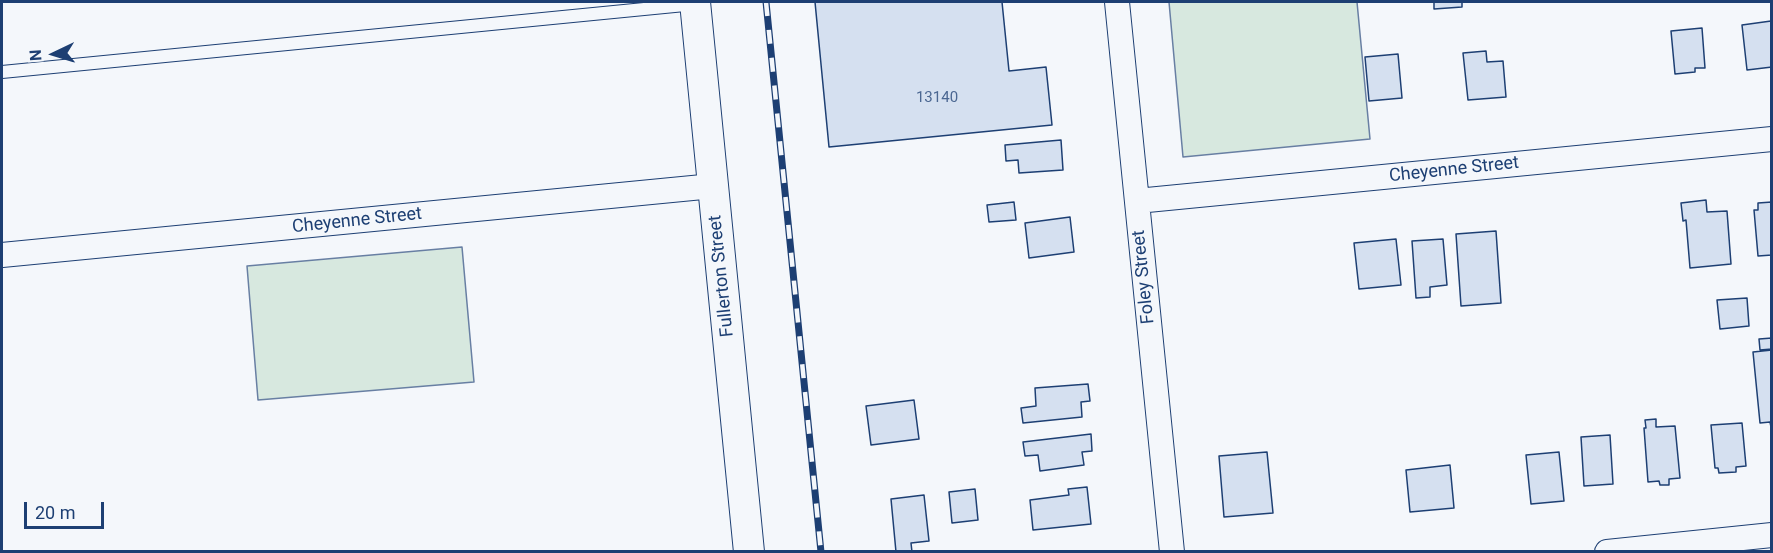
<!DOCTYPE html>
<html>
<head>
<meta charset="utf-8">
<style>
  body { margin:0 }
  #map { position:relative; width:1773px; height:553px; overflow:hidden; background:#f4f7fb; font-family:Roboto,sans-serif }
  canvas { display:block }
  .frame { position:absolute; inset:0; border:3px solid #1d3f73; pointer-events:none }
  .north { position:absolute; left:24px; top:24px; width:60px; height:60px; -webkit-text-stroke:4px #f4f7fb; paint-order:stroke; rotate:266deg; font-size:16px; font-weight:700; line-height:24px; text-align:center; color:#1d3f73 }
  .north::after { content:''; display:block; margin:auto; width:21px; height:27px; background:#1d3f73; clip-path:polygon(50% 0,100% 100%,50% 72%,0 100%) }
  .scale { position:absolute; left:24px; top:502px; width:80px; height:27px; box-sizing:border-box; border:3px solid #1d3f73; border-top:0; padding-left:8px; font-size:18px; line-height:21px; white-space:nowrap; color:#1d3f73; -webkit-text-stroke:4px #f4f7fb; paint-order:stroke }
</style>
</head>
<body>
<div id="map">
<canvas width="1773" height="553"></canvas>
<div class="frame"></div>
<div class="north">N</div>
<div class="scale">20 m</div>
</div>
<script>
const ctx = document.querySelector('canvas').getContext('2d');
ctx.lineJoin = 'round';
function fillPath(path, color) { ctx.fillStyle = color; ctx.fill(path, 'evenodd'); }
function strokePath(path, color, width, dash) { ctx.strokeStyle = color; ctx.lineWidth = width; ctx.lineCap = dash ? 'butt' : 'round'; ctx.setLineDash(dash || []); ctx.stroke(path); }
function drawText(font, color, halo, rows, align = 'center') {
  ctx.font = font + ' Roboto,sans-serif'; ctx.lineWidth = 4.5; ctx.setLineDash([]); ctx.textBaseline = 'middle'; ctx.strokeStyle = halo; ctx.fillStyle = color; for (const [text, x, y, turn = 0] of rows) {
    ctx.save(); ctx.translate(x, y); ctx.rotate((+turn || 0) * Math.PI / 180); ctx.textAlign = isNaN(turn) ? turn : align; if (halo) ctx.strokeText(text, 0, 0); ctx.fillText(text, 0, 0); ctx.restore();
  }
}
const green = new Path2D(`
  M1169,2h188l13,137 -187,18z
  M462,247l12,135 -216,18 -11,-134z`);
fillPath(green, '#d7e8df');
strokePath(green, '#687fa3', 1.5);
const building = new Path2D(`
  M815,2h187l7,69 37,-4 6,58 -223,22z
  M1434,2h28v5l-28,2z
  M1771,21l1,46 -25,3 -5,-45z
  M1702,28l3,40h-10v4l-20,2 -4,-43z
  M1486,51l1,11 16,-1 3,36 -38,3 -5,-47z
  M1398,54l4,44 -33,3 -4,-44z
  M1061,140l2,30 -44,3 -1,-13 -12,1 -1,-16z
  M1706,200l1,12 20,-1 4,53 -41,4 -4,-48 -3,1 -2,-18z
  M1014,202l2,18 -27,2 -2,-17z
  M1772,202v53l-14,1 -4,-46h4v-7z
  M1070,217l4,35 -45,6 -4,-35z
  M1496,231l5,72 -40,3 -5,-72z
  M1396,239l5,46 -42,4 -5,-46z
  M1443,239l4,46 -17,2v10l-14,1 -4,-57z
  M1747,298l2,28 -29,3 -3,-29z
  M1772,338v11l-12,1 -1,-11z
  M1772,350v82l-2,-10 -10,1 -7,-71z
  M1088,384l2,17 -9,1 1,15 -59,6 -2,-15 15,-2 -1,-18z
  M914,400l5,39 -48,6 -5,-39z
  M1656,419v8l19,-1 5,52 -11,1v6h-9l-1,-4 -11,1 -4,-54h2l-1,-8z
  M1742,423l4,43 -10,1v5l-17,1 -1,-5h-3l-4,-43z
  M1091,434l1,17 -10,1 2,13 -44,6 -2,-16 -13,1 -2,-14z
  M1610,435l3,49 -29,2 -3,-49z
  M1267,452l6,61 -49,4 -5,-61z
  M1559,452l5,49 -33,3 -5,-49z
  M1450,465l4,43 -44,4 -4,-42z
  M1087,487l4,37 -58,6 -3,-30 39,-5 -1,-6z
  M975,489l3,31 -26,3 -3,-31z
  M924,495l5,46 -18,2 1,9h-16l-5,-53z`);
fillPath(building, '#d5e0f0');
strokePath(building, '#1d3f73', 1.5);
const service = new Path2D(`
  M2,72l693,-68`);
const minor = new Path2D(`
  M1117,2l55,550
  M1137,201l635,-62
  M2,255l711,-69
  M1607,552l165,-17`);
const tertiary = new Path2D(`
  M695,2l54,550`);
strokePath(service, '#1d3f73', 14);
strokePath(minor, '#1d3f73', 26);
strokePath(tertiary, '#1d3f73', 32);
strokePath(service, '#f4f7fb', 12);
strokePath(minor, '#f4f7fb', 24);
strokePath(tertiary, '#f4f7fb', 30);
const rail = new Path2D(`
  M766,2l55,550`);
strokePath(rail, '#1d3f73', 7);
strokePath(rail, '#f4f7fb', 4.5, [14]);
drawText('15px', '#4b6792', null, [
  ["13140",937,98]
]);
drawText('18px', '#1d3f73', '#f4f7fb', [
  ["Cheyenne Street",1454,170,-6],
  ["Cheyenne Street",357,221,-6],
  ["Fullerton Street",722,276,-96],
  ["Foley Street",1144,277,-96]
]);
</script>
</body>
</html>
